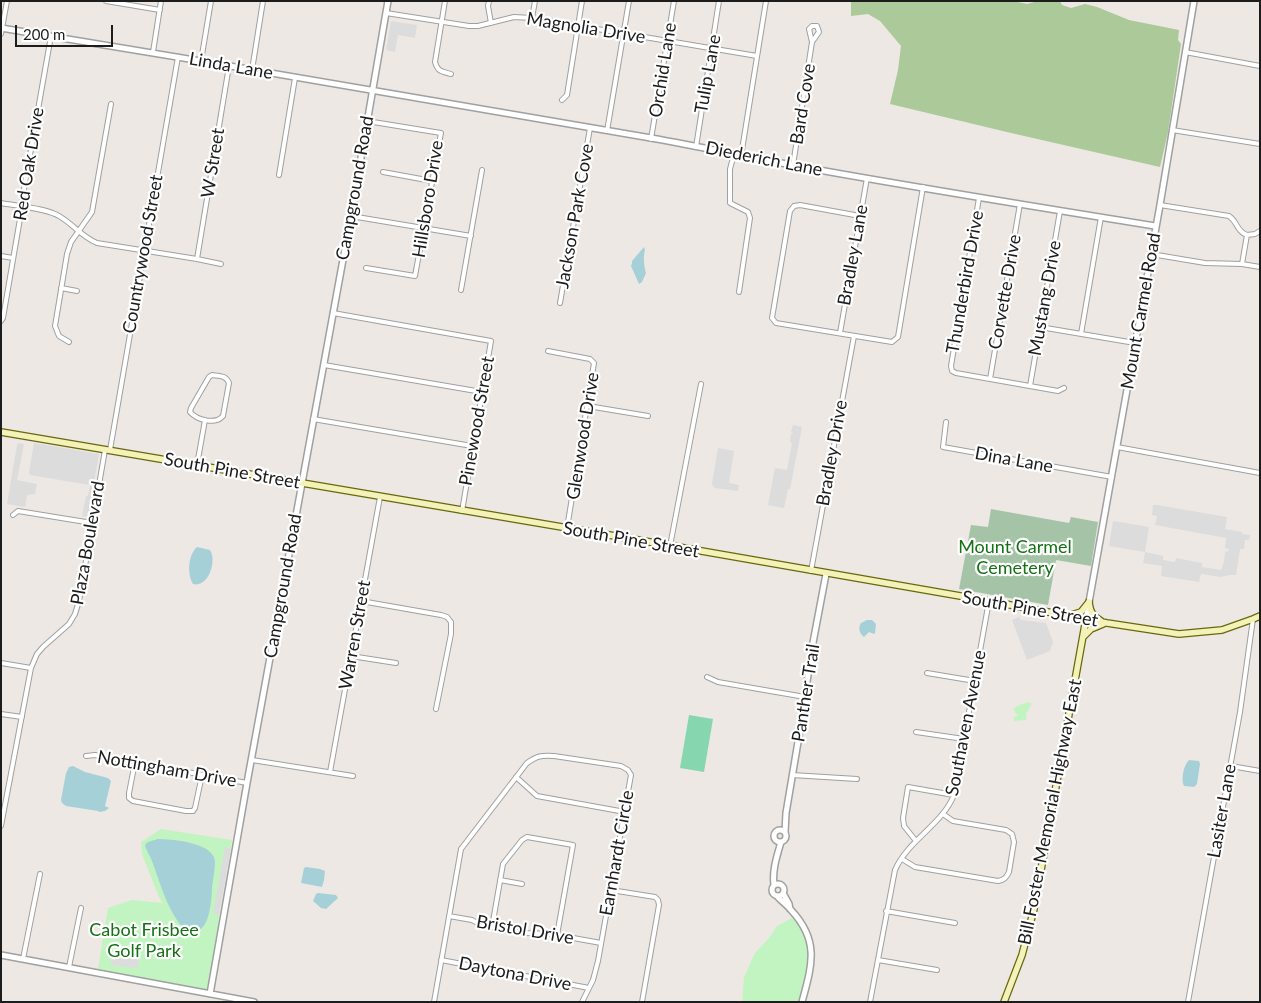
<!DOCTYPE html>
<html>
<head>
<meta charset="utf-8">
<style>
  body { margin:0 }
  #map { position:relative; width:1261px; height:1003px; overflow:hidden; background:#ede8e3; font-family:Lato,sans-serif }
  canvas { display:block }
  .frame { position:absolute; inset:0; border:2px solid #1c1c1c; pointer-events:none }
  .scale { position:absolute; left:15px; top:25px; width:98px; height:22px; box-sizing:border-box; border:2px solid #1c1c1c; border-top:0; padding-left:6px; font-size:15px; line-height:18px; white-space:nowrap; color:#1c1c1c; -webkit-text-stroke:4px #fff; paint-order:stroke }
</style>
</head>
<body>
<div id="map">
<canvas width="1261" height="1003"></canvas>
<div class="frame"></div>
<div class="scale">200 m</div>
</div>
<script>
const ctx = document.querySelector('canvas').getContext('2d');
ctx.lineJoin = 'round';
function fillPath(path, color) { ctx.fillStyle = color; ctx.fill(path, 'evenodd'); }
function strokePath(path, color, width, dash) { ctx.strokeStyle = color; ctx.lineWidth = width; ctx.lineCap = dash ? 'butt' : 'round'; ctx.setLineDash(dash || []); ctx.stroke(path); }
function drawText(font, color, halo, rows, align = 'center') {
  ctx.font = font + ' Lato,sans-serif'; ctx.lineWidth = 4.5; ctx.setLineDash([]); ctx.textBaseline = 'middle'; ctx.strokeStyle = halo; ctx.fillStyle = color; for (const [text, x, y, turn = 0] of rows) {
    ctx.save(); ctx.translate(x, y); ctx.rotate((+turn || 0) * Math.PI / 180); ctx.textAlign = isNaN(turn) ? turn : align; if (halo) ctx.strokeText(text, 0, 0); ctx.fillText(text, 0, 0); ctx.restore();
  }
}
fillPath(new Path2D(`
  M851,1h162l14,3 11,-3h22l2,4 9,3 14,-4 12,3 32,13 50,10 -1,10 3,4 -13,88 -8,35 -149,-34 -121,-29 8,-34 3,-24 -21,-25 -12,-7 -17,2z`), '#acc99a');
fillPath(new Path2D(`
  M991,509l78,14 2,-6 27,5 -7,44 -35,-6 -8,45 -89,-16 12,-64 17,2z`), '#a5c4a7');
fillPath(new Path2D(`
  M1030,702l1,3 -5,9v6l-12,1v-4l4,-1 -5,-7c5,-4 11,-6 17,-7z
  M161,829l71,11 -13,74 -3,45 -6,35 -112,-25 10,-61 24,-8 31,3 -4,-6 -17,-43 -1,-12z
  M794,917l15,28 1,13 -10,44h-58l2,-25 11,-24 14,-15 8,-12z`), '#c2f4c2');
fillPath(new Path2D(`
  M689,715l24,4 -9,53 -24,-4z`), '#86d6b0');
fillPath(new Path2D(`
  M391,21l26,4 -2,13 -17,-3 -3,17 -9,-2z
  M793,425l9,2 -12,62h-2l-4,19 -16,-3 7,-37 12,2 5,-27 -2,-1 1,-8h3l-3,-2z
  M19,443l5,1 -7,36 20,4 -2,10 -8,1 -2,12 -18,-3 10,-59z
  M34,443l65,11 -11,63 -6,-1 4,-20h2l2,-11 -60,-10 -1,-2z
  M718,448l16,3 -5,32 10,2 -1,6 -23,-3 -2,-2 -1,-3z
  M1153,505h4l70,12 -2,12 17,3v2l8,1 -1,5h-4l-1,9h-4l-4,26h-6l-10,2 -19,-3 -2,8 -38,-6 1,-10 -19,-3 2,-11 -36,-6 4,-25 36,6 -4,25 18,4v4l12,2 1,-4 26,5v4l19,3 3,-8 1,-11 3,1 1,-3 -4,-1 1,-10 -71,-13 2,-9 -5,-1z
  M1019,617l2,3 25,3 7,19 -3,9 -23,9 -15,-40z
  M225,847l6,2 -12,65h-6z
  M111,955l28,3 -1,10 -27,-3z`), '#dcdcdc');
fillPath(new Path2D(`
  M644,247l1,3c-2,6 -1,17 1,23l-4,9 -3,2 -8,-18 1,-3v-2z
  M197,547l13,3c7,10 -1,38 -17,34 -6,-10 -5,-29 4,-37z
  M867,620h5l4,4 -1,9 -1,1 -5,-2 -5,5c-5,-4 -6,-9 -3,-14z
  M1189,760l10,1 1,3 -3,20 -3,3 -10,-1c-3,-6 -1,-20 5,-26z
  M73,766l12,6 23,6 3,3 -6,25 4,2 -4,3 -6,1 -1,-1 -32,-5 -4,-3 -1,-3 5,-27 3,-6z
  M157,839c14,0 56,3 58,22 0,8 -2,19 -3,27 0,9 -2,26 -6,34 -2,5 -7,8 -10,12h-7c-20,-18 -27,-46 -36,-70 -2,-7 -6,-12 -8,-18 1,-5 8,-5 12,-7z
  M306,867l14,2 5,2 -1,9 -2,7 -21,-4 3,-15z
  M318,893l18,2 2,3 -12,11 -5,-1 -8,-7 3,-7z`), '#a6d0d7');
const minor = new Path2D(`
  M106,1l54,9
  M445,1l-10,61c3,10 6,9 16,12
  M489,1l-1,5 3,17
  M386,13l83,13h9l36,-9 18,1 225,38
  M532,18l3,-17
  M1,34l6,-33
  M153,52l8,-51
  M1185,52l75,14
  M201,61l10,-60
  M252,70l11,-69
  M562,100l5,-5 15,-94
  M1172,130l88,14
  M607,131l22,-130
  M651,139l23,-138
  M696,147l23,-146
  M734,154l-4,15v34l18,9 2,6 -11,74
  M741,156l25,-155
  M793,165l19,-123 7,-10 -2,-6h-5l-3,3 3,13
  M383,172l49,9
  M279,175l16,-97
  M979,198l-28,168 1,5 4,2 102,18 6,-3
  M1,203c16,3 45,5 58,13 14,8 23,21 38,27l100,16 24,5
  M1160,205l69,11c9,6 7,15 18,19l8,-1 5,-3
  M351,216l120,20
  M860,216l-60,-11 -6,1 -4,5 -18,107 4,5 116,19 6,-5 25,-150
  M1151,254l54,9 37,1 18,3
  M1,256l12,2
  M197,259l32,-193
  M1242,264l5,-29
  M366,268l49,8 26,-143 -74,-12
  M61,288l16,3
  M461,290l21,-120
  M560,303l30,-175
  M333,313l158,28 -29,170
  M1,321l2,-3 18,-105v-7l30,-170
  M1040,327l95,16
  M840,333l27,-155
  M1081,334l20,-117
  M69,342l-10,-6 -4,-10 12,-72 4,-12 21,-30 19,-108
  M548,351l42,8 4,4 -27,165
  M324,365l158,27
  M212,375c7,1 14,0 17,8l-6,33c-8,9 -26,4 -33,-4l1,-4 18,-31z
  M990,379l30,-175
  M1030,386l30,-175
  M588,406l60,10
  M313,419l159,27
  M946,422l-3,25 169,30
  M1117,447l143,26
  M110,450l68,-393
  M197,465l8,-45
  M13,515l5,-4 74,12
  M670,546l31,-162
  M811,571l43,-235
  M361,601l80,14 6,2 4,5v12l-15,75
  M351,656l45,7
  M1,663l30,5
  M927,673l48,8
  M707,677l11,5 87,15
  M1,714l21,3
  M916,732l48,7
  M86,756l9,-1 152,28
  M252,760l101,16
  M135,762l-6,31v5l4,3 53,10h7l2,-3 7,-33
  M1231,766l29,5
  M330,772l50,-275
  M792,775l65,4
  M516,777l21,19 88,16
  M1,826l30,-158 6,-14 6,-7 26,-23 6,-10 4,-13 26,-151
  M916,841l-12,-15 -1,-8 5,-31 46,8
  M902,859l13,8 83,14c6,-1 8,-3 11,-9l5,-30 -2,-8 -6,-4 -53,-9 -10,-7
  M500,880l22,4
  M611,890l44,7 3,3 1,5 -17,97
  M886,911l69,12
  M449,916l23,4 7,4 13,3 33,6 26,1 50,9
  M492,927l11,-63 19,-24 5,-3 46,8 -16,90
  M23,959l17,-85
  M441,960l148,28
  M878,960l59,10
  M69,967l12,-59
  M434,1002l27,-153 66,-86c10,-7 14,-8 27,-7l67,10 7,4 3,5 -33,186 -5,19 -11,22
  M870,1002l25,-132c13,-30 47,-45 59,-75l35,-194
  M1188,1002l52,-290 13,-93`);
const tertiary = new Path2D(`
  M1,28c217,35 434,73 650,110 56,10 112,22 168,32 112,20 224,38 336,56
  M1086,619l74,-414 34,-204
  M774 836a6 6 0 1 1 12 0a6 6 0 1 1-12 0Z
  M785,832l1,-19 13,-77 13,-88 14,-74
  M772 890a6 6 0 1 1 12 0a6 6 0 1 1-12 0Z
  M774,885c-2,-15 3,-29 7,-43
  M783,893l6,11 1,5
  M777,896c4,5 10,9 14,14 29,31 21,55 11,92
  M1,955l253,47
  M210,994l37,-211 104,-567 37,-215`);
const secondary = new Path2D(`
  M1,432l620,105 368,64 118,22 72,11 43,-4 31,-11 7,-3
  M1089,602c1,10 4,14 12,19
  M1071,615l10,-3 8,-10
  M1083,637l8,-8 12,-5
  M1004,1002l18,-47 12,-46 52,-290`);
strokePath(minor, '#a0a0a0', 6);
strokePath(tertiary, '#a0a0a0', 8);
strokePath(secondary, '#67690d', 8);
strokePath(minor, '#fff', 4);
strokePath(tertiary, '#fff', 5);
strokePath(secondary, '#f4f2b9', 5.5);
drawText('18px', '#1c1c1c', '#fff', [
  ["Magnolia Drive",586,28,9],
  ["Linda Lane",231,66,10],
  ["Orchid Lane",663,70,-81],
  ["Tulip Lane",708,74,-80],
  ["Bard Cove",803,104,-81],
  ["Diederich Lane",764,159,11],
  ["W Street",213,163,-81],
  ["Red Oak Drive",29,164,-81],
  ["Campground Road",355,188,-80],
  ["Hillsboro Drive",428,199,-81],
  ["Jackson Park Cove",575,216,-80],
  ["Countrywood Street",143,254,-80],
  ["Bradley Lane",853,255,-80],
  ["Thunderbird Drive",965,282,-80],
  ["Corvette Drive",1005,292,-80],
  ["Mustang Drive",1045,298,-80],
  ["Mount Carmel Road",1141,311,-80],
  ["Pinewood Street",477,421,-80],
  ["Glenwood Drive",583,436,-81],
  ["Bradley Drive",832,453,-80],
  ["Dina Lane",1014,460,10],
  ["South Pine Street",232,471,10],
  ["South Pine Street",631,540,10],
  ["Plaza Boulevard",88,543,-80],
  ["Campground Road",283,586,-80],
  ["South Pine Street",1030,609,10],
  ["Warren Street",355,635,-80],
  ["Panther Trail",806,693,-81],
  ["Southaven Avenue",966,723,-79],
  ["Nottingham Drive",167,769,10],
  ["Lasiter Lane",1222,811,-80],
  ["Bill Foster Memorial Highway East",1050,812,-79],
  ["Earnhardt Circle",617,853,-80],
  ["Bristol Drive",525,930,10],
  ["Daytona Drive",515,974,11]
]);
drawText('18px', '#147114', '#fff', [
  ["Mount Carmel",1015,547],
  ["Cemetery",1015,568],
  ["Cabot Frisbee",144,930],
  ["Golf Park",144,951]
]);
</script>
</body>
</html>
